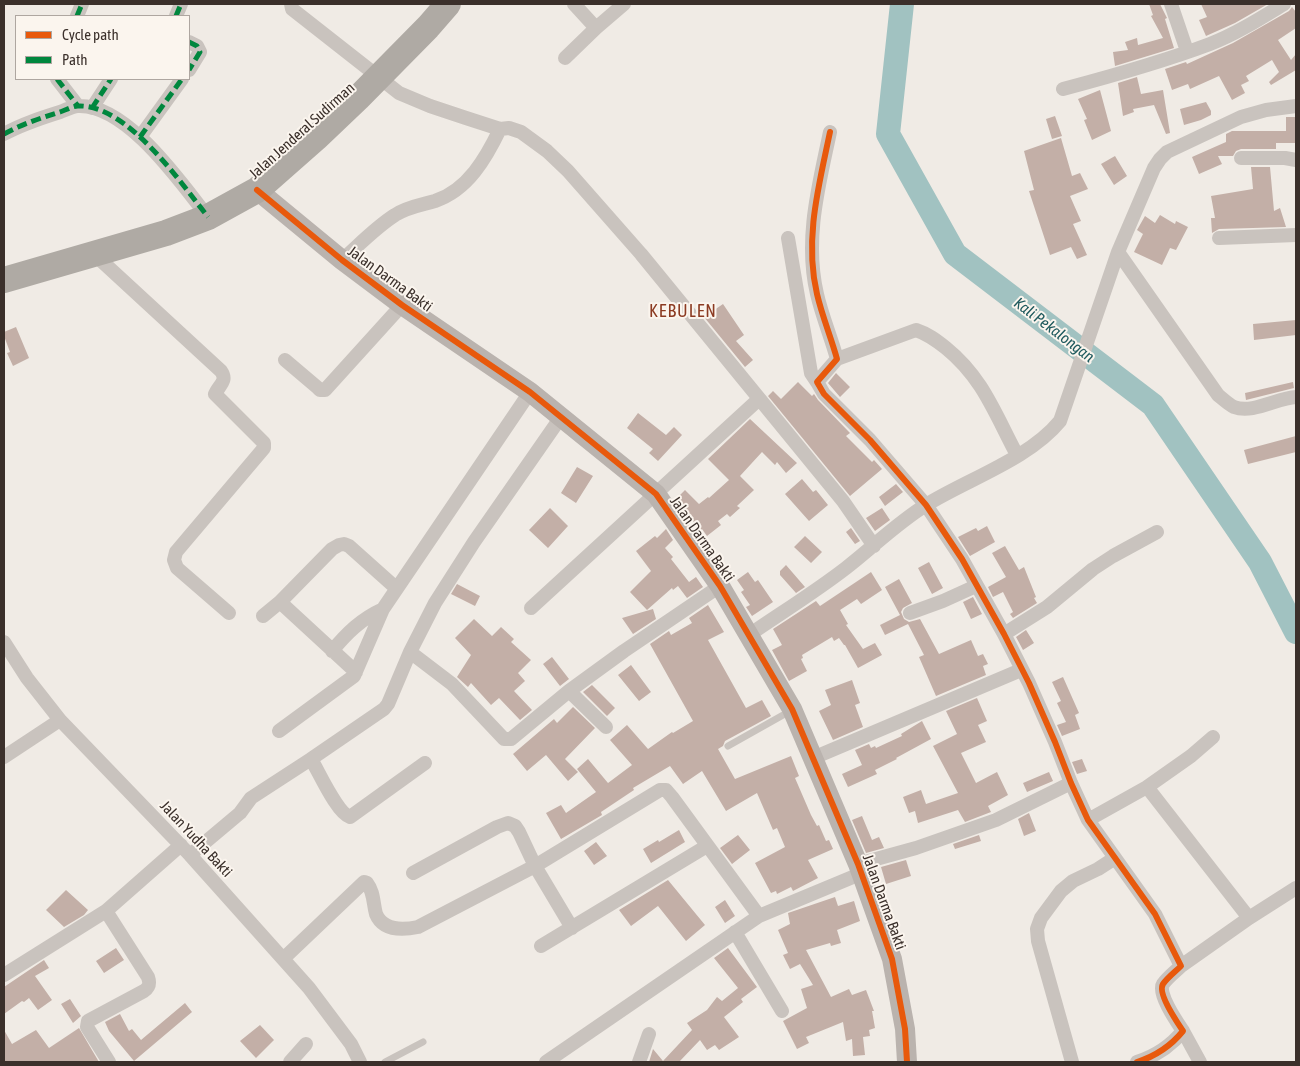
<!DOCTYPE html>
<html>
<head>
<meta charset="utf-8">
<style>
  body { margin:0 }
  #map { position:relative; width:1300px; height:1066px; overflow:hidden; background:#f0ebe5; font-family:"Asap Condensed",sans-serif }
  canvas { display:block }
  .frame { position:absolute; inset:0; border:5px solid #3b302b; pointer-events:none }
  .legend { position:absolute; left:15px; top:15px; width:175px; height:65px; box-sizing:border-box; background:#fbf5ee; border:1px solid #aea6a0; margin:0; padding:6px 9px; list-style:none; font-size:15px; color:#3b302b }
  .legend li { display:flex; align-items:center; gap:10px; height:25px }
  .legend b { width:25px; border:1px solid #aea6a0 }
</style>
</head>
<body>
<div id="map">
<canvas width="1300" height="1066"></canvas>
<div class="frame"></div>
<ul class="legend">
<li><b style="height:6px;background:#e8590c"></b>Cycle path</li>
<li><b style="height:6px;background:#00873e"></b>Path</li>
</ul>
</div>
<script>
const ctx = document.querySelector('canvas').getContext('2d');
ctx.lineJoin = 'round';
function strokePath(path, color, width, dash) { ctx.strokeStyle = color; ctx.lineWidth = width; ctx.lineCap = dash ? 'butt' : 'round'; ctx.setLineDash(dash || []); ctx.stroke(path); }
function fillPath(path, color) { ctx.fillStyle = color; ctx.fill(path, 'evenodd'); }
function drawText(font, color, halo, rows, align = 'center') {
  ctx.font = font + ' "Asap Condensed",sans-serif'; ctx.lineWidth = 4; ctx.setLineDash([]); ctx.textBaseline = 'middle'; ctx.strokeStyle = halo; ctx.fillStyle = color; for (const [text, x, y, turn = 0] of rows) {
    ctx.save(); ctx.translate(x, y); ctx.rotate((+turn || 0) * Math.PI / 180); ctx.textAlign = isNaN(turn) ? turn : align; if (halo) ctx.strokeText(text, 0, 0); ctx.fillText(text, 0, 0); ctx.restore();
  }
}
strokePath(new Path2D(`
  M902,4l-14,130 67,120 198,151 107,157 36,70`), '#a1c2c1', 24);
fillPath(new Path2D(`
  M1149,4h11l7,14 -2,1 9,29 -59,18 -2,-14 15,-2 -3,-8 12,-4 1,7 25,-7 -12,-22 2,-1z
  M1201,4h67l-33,19 -29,13 -7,-16 8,-3z
  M1292,7l4,5v16l-18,12 13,20 5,-6v16l-25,15 -2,-3 10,-10 -7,-12 -26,16 3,5 -8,4 4,8 -13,7 -13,-24 -29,13 -2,-5 -16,6 -7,-21 21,-7 1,2 46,-21 56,-32z
  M1137,77l4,17 22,-4 7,43 -4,1 -12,-29 -21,4 1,3 -11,4 -5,-33z
  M1100,90l11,41 -19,9 -8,-20 3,-1 -9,-20z
  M1206,102l5,9v4l-10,5 -17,5 -4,-16z
  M1055,116l7,20 -10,3 -6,-20z
  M1286,117h10v26h-20v6h-35l-5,2 -3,5h-15l4,8 -23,10 -7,-17 34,-15v-8l6,-3h54z
  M1061,138l11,38 8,-3 8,16 -18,7 11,25 -8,3 14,31 -10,4 -6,-12 -21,8 -21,-64 5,-1 -10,-39z
  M1115,156l12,20 -13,9 -13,-21z
  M1251,167h19l4,44 6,-3 6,19 -67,2 -7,4 -1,-15h4l-4,-22 42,-7z
  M1160,215l15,9 1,-3 12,6 -12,23 -6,-2 -8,17 -28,-13 9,-18 -6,-4 8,-14 10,7z
  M723,304l21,31 -8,6 17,19 -8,7 -41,-50z
  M1296,320v15l-42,5 -1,-16z
  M16,327l13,31 -16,8 -6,-13 3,-1 -6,-16v-4z
  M836,373l14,14 -10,10 -12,-14z
  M798,382l14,14 2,-2 4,6 32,33 -4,3 26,26 2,-2 8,9 -32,27 -82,-100 5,-5 8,8z
  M1293,382l1,6 -48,12 -1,-7z
  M638,413l28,22 8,-8 8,8 -24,26 -9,-8 4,-4 -26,-21z
  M750,419l47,44 -11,10 -9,-11 -2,3 -13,-13 -22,24 14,14 -17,16 3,2 -10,9 -3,-3 -9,7 3,4 -14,11 -5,-7 -3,3 -7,-8 2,-1 -11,-12 -8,-11 10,-10 14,14 9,-7 1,1 20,-18 -21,-21z
  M1296,436v16l-48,12 -4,-14z
  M577,467l16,9 -17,27 -15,-10z
  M802,479l11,13 3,-2 12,15 -19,16 -24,-27z
  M896,484l7,8 -18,14 -6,-9z
  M550,508l18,18 -20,22 -19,-18z
  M882,508l8,12 -15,11 -9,-13z
  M987,526l8,16 -25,14 -12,-19 18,-9 2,3z
  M851,528l9,13 -5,3 -9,-12z
  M666,529l7,11 -8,8 8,9 -2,2 18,23 7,-5 7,10 -16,11 -9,-12 -5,4 -1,-2 -25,22 -17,-18 21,-21 -15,-20 19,-15 2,2z
  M805,536l17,16 -11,11 -17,-16z
  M1005,546l14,24 5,-3 12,30 -2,1 3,5 -24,15 -3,-4 3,-2 -10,-20 -10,5 -5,-10 18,-10 -14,-24z
  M929,562l14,26 -11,6 -14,-26z
  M786,565l19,22 -9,6 -16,-18v-4z
  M748,572l7,10 3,-2 15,22 -21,14 -6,-9 4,-2 -9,-13 3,-2 -7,-10z
  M871,572l11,18 -21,14 -4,-5 -17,11 8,14 -2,1 17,24 12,-6 7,12 -24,13 -13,-23h-1l-5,-7 -5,3 -2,-4 -30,18 1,3 -2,1 6,12 -18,10 -17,-31 10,-5 -9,-16 43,-28 4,5z
  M899,579l13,24 -9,5 -2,4 3,7 5,3 11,-3 19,35 32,-14 7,16 5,-2 5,10 -5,2 3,9 -50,21 -17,-39 5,-2 -16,-31 -23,11 -5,-10 20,-10 -15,-28z
  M457,584l23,12 -5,10 -24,-12z
  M973,597l9,17 -11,5 -8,-17z
  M708,605l16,27 -16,8 38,68 16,-8 9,16 -46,25 -2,5 -5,3 17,30 56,-23 8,20 -4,2 16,37 6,11 2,-1 7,16 3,-1 4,9 -25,11 10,18 -25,13 -2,-4 -14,7 -1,-3 -5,2 -16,-30 30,-16 -8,-19 -4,2 -16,-37 -31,18 -24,-40 -19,13 -13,-18 -37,22 1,2 -33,22 1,3 -41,24 -15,-26 15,-8 5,8 30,-21 -19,-23 11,-10 20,24 24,-18 -22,-25 17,-15 21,24 24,-17 1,1 20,-12 -43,-77 19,-13 2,4 21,-12 -3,-5z
  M653,609l3,10 -23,15 -11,-16z
  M474,619l18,17 9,-9 13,12 -3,3 20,18 -13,13 7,8 -11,10 18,19 -12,10 -21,-22 -8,7 -20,-22 -3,4 -11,-10 14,-22 -16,-17z
  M1026,630l8,13 -11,7 -7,-13z
  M552,657l17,22 -9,7 -17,-22z
  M631,665l20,27 -12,9 -21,-26z
  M1063,677l16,36 -4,2 5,14 -18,7 -5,-11 9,-3 -9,-19 4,-2 -9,-19z
  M852,680l8,23 -5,2 8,22 -30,13 -14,-29 12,-6 -6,-15z
  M592,685l23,23 -8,8 -24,-24z
  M977,698l10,23 -9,4 8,17 -25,11 15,30 21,-11 11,23 -20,11 3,6 -26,10 -7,-12 -40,13 -3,-12 -6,2 -6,-16 18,-7 5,14 32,-11 -25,-47 24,-12 -11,-23z
  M573,707l22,21 -30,31 13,13 -10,9 -22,-26 -19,16 -14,-17 41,-35 3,4z
  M922,721l9,18 -35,19 1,1 -22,11 2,4 -29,13 -6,-13 20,-9 -7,-15 14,-6 2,4 4,-2 1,2 26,-12 -1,-2z
  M1082,759l5,12 -10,3 -5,-12z
  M1049,772l4,9 -26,11 -4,-9z
  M1029,813l7,18 -12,5 -6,-17z
  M862,816l10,24 7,-3 5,11 -18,5 -14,-33z
  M679,830l6,12 -34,21 -8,-14 15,-9 1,2z
  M738,835l12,15 -18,14 -12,-16z
  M979,835l2,6 -26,8 -2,-5z
  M596,842l11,14 -13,9 -10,-14z
  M906,860l5,16 -25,8 -5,-17z
  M668,880l37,45 -19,16 -28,-35 -27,20 -12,-16z
  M66,890l22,20 -4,5 -20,12 -18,-17z
  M835,897l3,9 16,-5 6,20 -23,9 4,13 -10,3 -1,-3 -24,7 25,47 18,-8 3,6 14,-5 8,21h-2l3,17 -6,2 1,6 -7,1 2,18 -12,1 -1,-17 -6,2 -3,-19 -37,15 3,6 -12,6 -14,-28 24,-13 -6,-19 12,-4 -13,-21 -10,5 -7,-14 5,-2 -10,-23 12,-6 -2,-11z
  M725,900l10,16 -10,7 -10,-16z
  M116,948l8,12 -20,13 -8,-12z
  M728,948l29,39 -16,12 2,3 -19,15 15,20 -20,13 -4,-5 -8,5 -7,-10 -21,22h-30l4,-13 10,12 29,-31 -5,-7 20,-13 10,-13 5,4 16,-13 -24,-30z
  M44,960l5,8 -14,8 17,24 -14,10 -9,-12 -5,4 -2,-1 -18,13v-27z
  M70,999l11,17 -8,7 -12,-19z
  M185,1003l7,9 -58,49 -25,-30 -4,-9 15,-8 9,17 3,-2 9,11z
  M260,1025l14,15 -18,18 -16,-17z
  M79,1028l20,34h-95v-32l8,14 24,-14 13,18z`), '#c3afa7');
strokePath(new Path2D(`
  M728,746l64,-36
  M385,1062l38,-20`), '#c9c3be', 7);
strokePath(new Path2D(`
  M291,4l1,5 107,84 31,13 36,12 34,11 9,-1 12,4 26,19 21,20 73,83 202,247 31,45
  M574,4l22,24 28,-24
  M1171,4l16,47
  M77,16l5,-12
  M176,16l5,-12
  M189,42l8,4 3,6 -11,18
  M565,58l31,-30
  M57,79l21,27
  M1063,89c49,-13 99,-27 147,-45 26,-10 51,-26 74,-40
  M92,108l19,-29
  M830,132c-11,53 -26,107 -13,162 5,22 14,43 20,65l-20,23 7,12 46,46 56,65 36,54 42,75 25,49 26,59 16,41 17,37 67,94 26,52c-6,6 -13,11 -18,18 -6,9 14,38 20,47 -13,16 -27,25 -46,31
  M4,134c18,-10 37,-16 56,-22 6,-2 13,-6 18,-6 49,-2 103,77 130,111
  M140,137l42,-58
  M1241,158h44l11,2
  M788,238l23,135 6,9
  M1219,238l77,-3
  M1118,252l100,143c5,4 10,9 16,12 19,7 43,-9 62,-10
  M94,254l127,117c7,10 -2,14 -6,23l49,49v5l-88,104 -2,8 3,8 52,45
  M342,260c17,-15 34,-33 53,-45 12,-8 26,-10 40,-14 33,-11 51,-43 65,-72
  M837,359l79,-29c12,4 20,10 30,18 37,30 49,66 71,107
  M285,360l33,28 2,2h5l77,-85
  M280,602l76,70
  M531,608l228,-209
  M910,613l33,-12 33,-15
  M263,616l17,-14 52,-53 7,-4 5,-1 5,2 47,42
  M1004,634l43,-27 46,-38 20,-13 44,-24
  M749,635c32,-22 66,-43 97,-67 27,-21 51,-45 80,-63 42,-26 103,-46 134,-84l58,-169 36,-84 6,-9 7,-7 74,-35 25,-7 30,-4
  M4,642l23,36 33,42 130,135 119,133 42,56 9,18
  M332,651c15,-18 29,-32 51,-42
  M410,652l42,32 52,55h7l58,-48 55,-40 96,-65
  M569,691l37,36
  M279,731l75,-55 29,-67 147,-217
  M4,757l56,-37
  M813,758l208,-88
  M311,759c8,13 26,54 39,58l75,-54
  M1147,787l102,131
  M1088,820l59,-33 44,-31 22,-19
  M190,855l50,-42 11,-15 60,-39 73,-50 4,-5 22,-52 25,-49 39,-61 87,-125
  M858,864l58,-16 80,-28 75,-37
  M413,873l84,-46 11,-4 7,3 4,6 16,34 37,62
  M106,911l42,66c2,6 2,10 -4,14l-56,30 -1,6 22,35
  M735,932l47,79
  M541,946l166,-100
  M283,959l81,-77 3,1c7,9 6,20 9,31 7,17 27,16 42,13l117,-61 125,-76h6l6,7 87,119
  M1181,966l68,-48 47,-30
  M4,975l102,-64 75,-66
  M1183,1031l17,31
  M290,1062l16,-18
  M546,1062l213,-146 101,-42
  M639,1062l10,-28
  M1072,1062l-34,-121 -1,-12 4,-11 20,-27 12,-10 25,-12 17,-11`), '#c9c3be', 14);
strokePath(new Path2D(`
  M257,190l85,70 60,45 128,87 126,102 64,92 72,123 66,155 34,95 13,70 2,33`), '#bab3ae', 20);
strokePath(new Path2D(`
  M4,280l162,-47 42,-16 49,-27 59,-52 42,-40 70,-71 20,-23`), '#afaaa4', 26);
strokePath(new Path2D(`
  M77,16l5,-12
  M176,16l5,-12
  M189,42l8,4 3,6 -11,18
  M57,79l21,27
  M92,108l19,-29
  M4,134c18,-10 37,-16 56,-22 6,-2 13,-6 18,-6 49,-2 103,77 130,111
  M140,137l42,-58`), '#00873e', 5, [10, 5]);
strokePath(new Path2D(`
  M830,132c-11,53 -26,107 -13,162 5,22 14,43 20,65l-20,23 7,12 46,46 56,65 36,54 42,75 25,49 26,59 16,41 17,37 67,94 26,52c-6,6 -13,11 -18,18 -6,9 14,38 20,47 -13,16 -27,25 -46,31
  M257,190l85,70 60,45 128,87 126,102 64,92 72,123 66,155 34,95 13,70 2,33`), '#e8590c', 6);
drawText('15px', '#3b302b', '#fbf5ee', [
  ["Jalan Jenderal Sudirman",302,131,-42],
  ["Jalan Darma Bakti",390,279,36],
  ["Jalan Darma Bakti",702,539,55],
  ["Jalan Yudha Bakti",196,839,47],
  ["Jalan Darma Bakti",884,902,70]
]);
drawText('italic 16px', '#1f5a5e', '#fbf5ee', [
  ["Kali Pekalongan",1054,330,37]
]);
ctx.letterSpacing = '1px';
drawText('18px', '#8c3b22', '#fbf5ee', [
  ["KEBULEN",683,311]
]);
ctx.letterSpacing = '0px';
</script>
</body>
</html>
